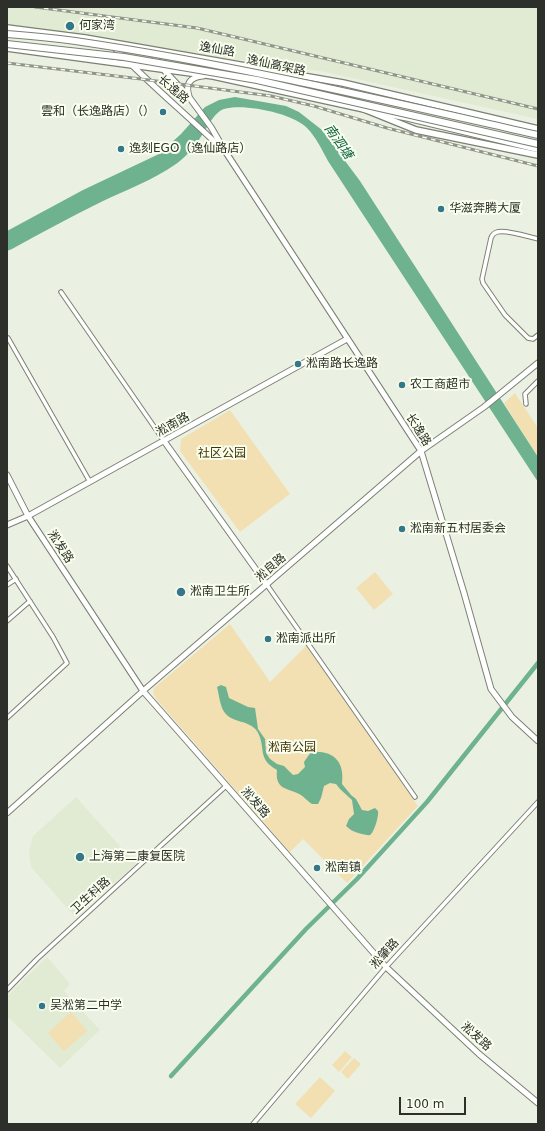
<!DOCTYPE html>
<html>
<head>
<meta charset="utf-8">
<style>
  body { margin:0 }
  #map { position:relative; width:545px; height:1131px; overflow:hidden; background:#ebf1e2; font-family:"DejaVu Sans",sans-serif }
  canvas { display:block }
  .frame { position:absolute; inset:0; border:8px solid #2d302a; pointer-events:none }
  .scale { position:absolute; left:399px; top:1097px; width:67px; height:18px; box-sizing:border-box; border:2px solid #2d302a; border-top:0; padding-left:5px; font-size:12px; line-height:14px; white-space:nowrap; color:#2d302a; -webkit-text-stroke:3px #f9ffef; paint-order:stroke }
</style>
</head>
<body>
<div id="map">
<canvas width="545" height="1131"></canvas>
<div class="frame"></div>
<div class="scale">100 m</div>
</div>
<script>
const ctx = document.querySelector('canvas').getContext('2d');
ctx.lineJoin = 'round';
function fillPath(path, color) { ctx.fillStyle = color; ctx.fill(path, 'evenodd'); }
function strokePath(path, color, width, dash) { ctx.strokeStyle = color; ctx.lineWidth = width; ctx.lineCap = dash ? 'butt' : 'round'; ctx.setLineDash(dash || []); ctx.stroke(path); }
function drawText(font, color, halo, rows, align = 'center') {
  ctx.font = font + ' "DejaVu Sans","Noto Sans SC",sans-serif'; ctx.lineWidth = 4; ctx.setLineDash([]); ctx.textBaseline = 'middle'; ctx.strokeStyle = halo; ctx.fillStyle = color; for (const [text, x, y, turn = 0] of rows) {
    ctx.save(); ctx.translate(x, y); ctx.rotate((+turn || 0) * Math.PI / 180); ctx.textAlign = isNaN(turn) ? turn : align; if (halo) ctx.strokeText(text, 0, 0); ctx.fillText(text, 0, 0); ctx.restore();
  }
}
fillPath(new Path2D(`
  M7,7h531v112l-218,-48 -313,-43z
  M76,797l60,67 -61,53 -44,-50 -2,-16 4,-15z
  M47,957l23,27 -6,7 36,39 -40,38 -53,-52v-20z`), '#e1ead3');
fillPath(new Path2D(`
  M515,393l23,35v29l-34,-54z
  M230,410l60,84 -50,38 -60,-81 1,-12z
  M375,572l18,22 -19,16 -18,-22z
  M230,624l40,58 36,-36 112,160 -71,77 -44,-44 -13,13 -133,-152 -4,-7 1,-5z
  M71,1012l16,19 -23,20 -16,-18z
  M345,1051l7,6 -13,15 -7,-7z
  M354,1058l7,6 -13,15 -7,-7z
  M320,1077l15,14 -24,27 -16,-14z`), '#f2dfb2');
fillPath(new Path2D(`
  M235,97l51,9 13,6 23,18 38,51 178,276v25l-210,-321c-6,-11 -12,-24 -21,-33 -14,-15 -64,-25 -83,-19 -11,3 -21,27 -28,35 -5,7 -13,15 -20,20 -23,16 -50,26 -75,38 -31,15 -60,31 -89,47l-5,2v-20l76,-41 76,-36 22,-20 24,-27 14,-7z
  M221,685l5,2 3,11 19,9 7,1 3,21 7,10 1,14 4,6 7,5 7,2 9,9 5,-1 7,-7 -1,-5 7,-10c22,-2 34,9 31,32l9,11 5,4 6,11 6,1 7,-3 3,3c1,5 -4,22 -8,24 -3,1 -16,-3 -19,-5 -2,-1 -3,-3 -5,-4l3,-7 5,-5 -2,-14 -12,-11 -4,-5 -6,-1 -6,3 -3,12 -3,6h-6c-5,-3 -9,-9 -15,-11 -12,-5 -22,-5 -20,-23 -21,-12 -10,-22 -20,-39 -8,-11 -24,-8 -32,-18 -5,-6 -6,-19 -8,-26z`), '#6eb290');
strokePath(new Path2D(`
  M171,1076l135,-147 51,-50 70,-77 111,-139`), '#6eb290', 4.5);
const street = new Path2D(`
  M538,239c-9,-2 -33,-10 -41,-7 -3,1 -5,3 -6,6l-9,41 1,4 22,32 23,23 5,1 5,-4
  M61,292l103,149
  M8,338l82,144
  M526,404l-1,-10 13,-13
  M7,566l46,71 14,26 -60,55
  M7,585l9,-6
  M267,585l148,212
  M7,621l23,-20
  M7,990l30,-31 189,-173
  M253,1124l133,-157 152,-165`);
const secondary = new Path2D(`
  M113,46c34,36 72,67 107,101
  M152,52l11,17 26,28 22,30 14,24 196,300 43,142 27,96 21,28 26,24
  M189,96c-4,-12 1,-19 14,-20
  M164,441l103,144
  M7,475l21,41 115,175 243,276 93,87 59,49
  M7,525l21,-9 319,-177
  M7,813l136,-122 278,-240 63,-44 54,-44`);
const primary = new Path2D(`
  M7,28l78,10 258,45 195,46
  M7,48l206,28 151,33 52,21 122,25`);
const highway = new Path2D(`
  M364,109l45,9 129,31`);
strokePath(street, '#7b8072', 5.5);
strokePath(secondary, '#7b8072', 7);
strokePath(primary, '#7b8072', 8);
strokePath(highway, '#7b8072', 8);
strokePath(street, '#fff', 3.5);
strokePath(secondary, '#fff', 5);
strokePath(primary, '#fff', 5.5);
strokePath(highway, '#fff', 6);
const rail = new Path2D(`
  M35,7l162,21 341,81
  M7,63l134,16 130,17 43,10 73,22 151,38`);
strokePath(rail, '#90948a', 3);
strokePath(rail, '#f9ffef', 1.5, [4.5]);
const highwayBridge = new Path2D(`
  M7,34c25,2 50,4 75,8 154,23 305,59 456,93
  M7,44l117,13 133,23 281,64`);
strokePath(highwayBridge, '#7b8072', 8, []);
strokePath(highwayBridge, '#fff', 6);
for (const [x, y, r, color] of [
  [70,26,5,"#347788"],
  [163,112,4,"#347788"],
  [121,149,4,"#347788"],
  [441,209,4,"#347788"],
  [298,364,4,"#347788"],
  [402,385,4,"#347788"],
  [402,529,4,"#347788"],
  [181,592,5,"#347788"],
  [268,639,4,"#347788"],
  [80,857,5,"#347788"],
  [317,868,4,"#347788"],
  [42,1006,4,"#347788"]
]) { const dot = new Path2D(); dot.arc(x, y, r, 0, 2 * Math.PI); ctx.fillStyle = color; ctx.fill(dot); strokePath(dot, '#f9ffef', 1.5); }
drawText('12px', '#2d302a', '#f9ffef', [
  ["何家湾",79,26],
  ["雲和（长逸路店）（）",155,112,"right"],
  ["逸刻EGO（逸仙路店）",129,149],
  ["华滋奔腾大厦",449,209],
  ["淞南路长逸路",306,364],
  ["农工商超市",410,385],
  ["淞南新五村居委会",410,529],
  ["淞南卫生所",190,592],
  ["淞南派出所",276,639],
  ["上海第二康复医院",89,857],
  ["淞南镇",325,868],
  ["吴淞第二中学",50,1006]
], 'left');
drawText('12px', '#2d302a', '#f9ffef', [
  ["逸仙路",217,50,10],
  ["逸仙高架路",276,66,12],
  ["长逸路",173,90,41],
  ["淞南路",173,425,-29],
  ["长逸路",418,430,58],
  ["淞发路",60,547,57],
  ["淞良路",271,568,-41],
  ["淞发路",255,803,49],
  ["卫生科路",91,896,-42],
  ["淞肇路",385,954,-48],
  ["淞发路",476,1037,42]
]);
drawText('12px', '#443200', '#f9ffef', [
  ["社区公园",222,454],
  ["淞南公园",292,748]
]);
drawText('italic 13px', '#156646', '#f9ffef', [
  ["南泗塘",338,142,55]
]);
</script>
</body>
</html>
